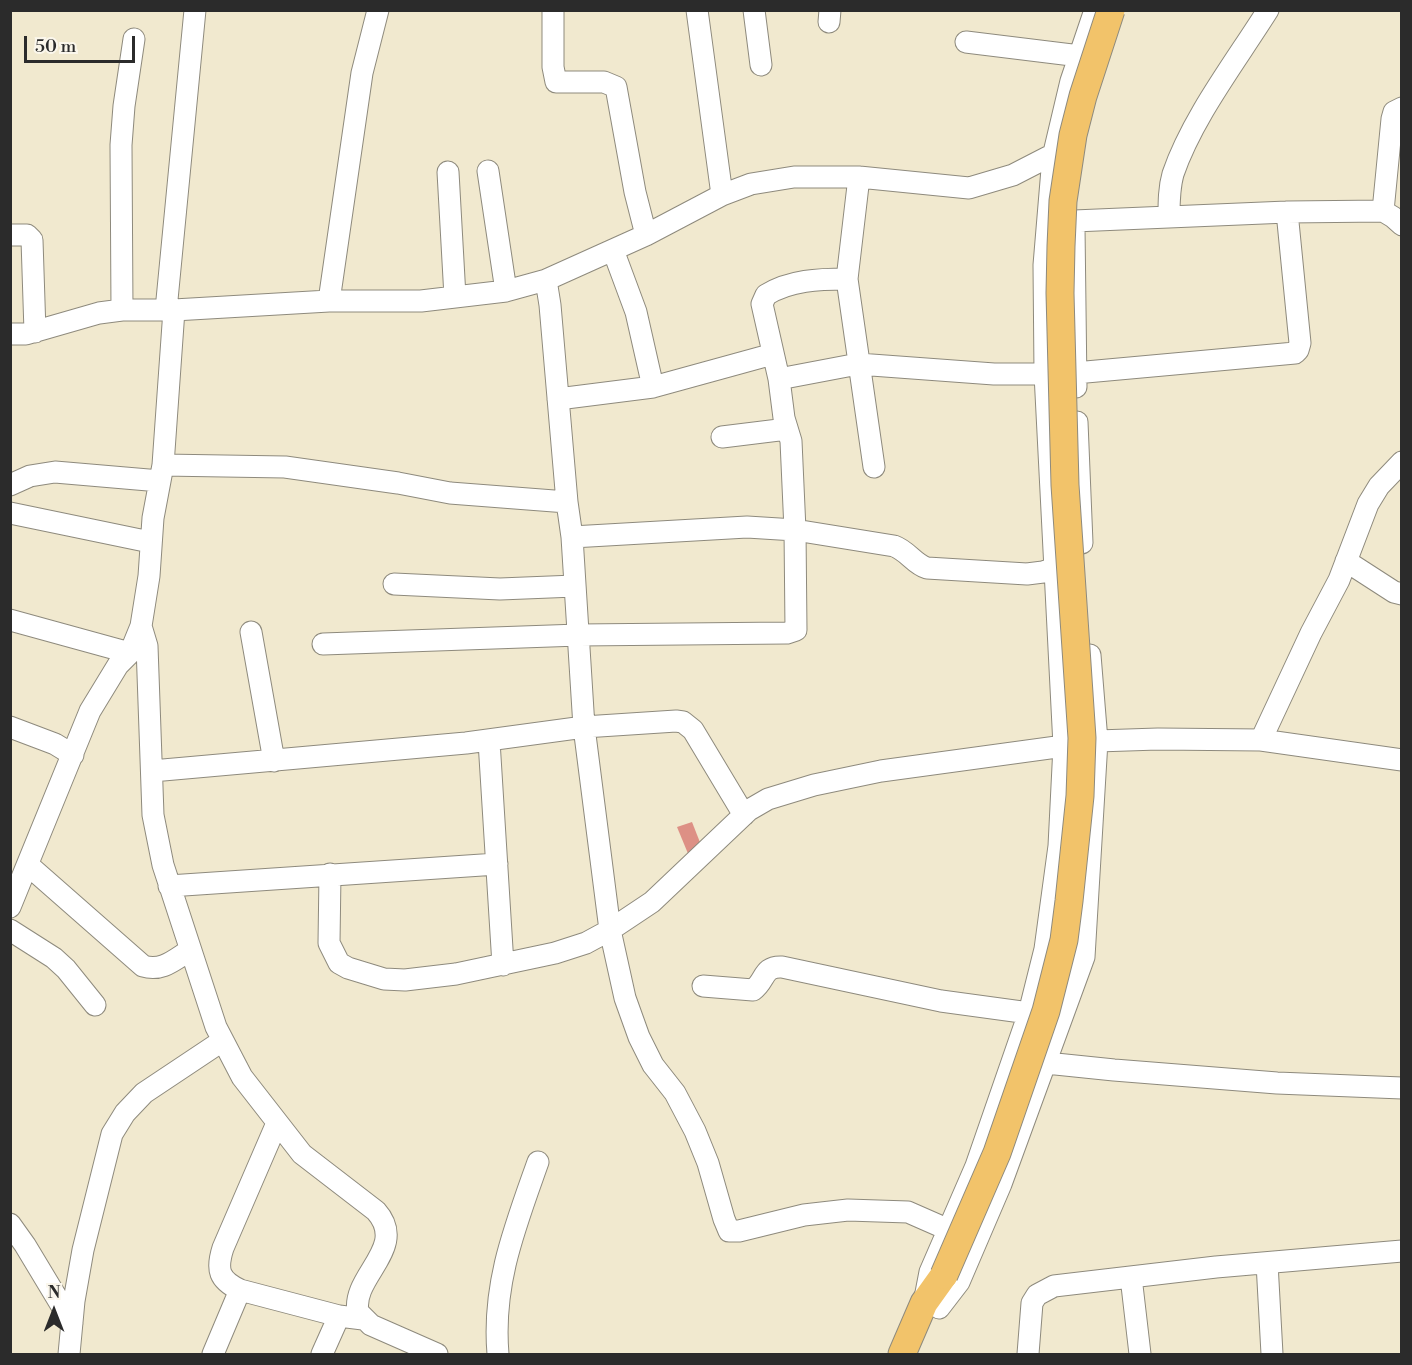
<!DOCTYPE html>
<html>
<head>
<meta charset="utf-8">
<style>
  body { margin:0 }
  #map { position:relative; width:1412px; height:1365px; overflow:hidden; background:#f1e9cf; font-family:"Libre Bodoni",serif }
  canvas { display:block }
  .frame { position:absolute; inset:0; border:12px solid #2b2b2b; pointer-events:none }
  .north { position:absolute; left:24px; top:1281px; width:60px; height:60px; -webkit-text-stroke:4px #fbf7ec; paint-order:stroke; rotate:0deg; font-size:16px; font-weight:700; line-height:24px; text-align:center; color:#2b2b2b }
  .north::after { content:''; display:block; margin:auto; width:21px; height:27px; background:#2b2b2b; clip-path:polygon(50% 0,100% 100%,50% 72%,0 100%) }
  .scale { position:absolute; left:24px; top:36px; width:111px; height:27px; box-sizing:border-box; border:3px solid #2b2b2b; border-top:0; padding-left:8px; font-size:18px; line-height:21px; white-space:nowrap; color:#2b2b2b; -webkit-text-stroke:4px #fbf7ec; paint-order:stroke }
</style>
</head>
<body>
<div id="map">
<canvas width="1412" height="1365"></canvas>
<div class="frame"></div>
<div class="north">N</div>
<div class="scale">50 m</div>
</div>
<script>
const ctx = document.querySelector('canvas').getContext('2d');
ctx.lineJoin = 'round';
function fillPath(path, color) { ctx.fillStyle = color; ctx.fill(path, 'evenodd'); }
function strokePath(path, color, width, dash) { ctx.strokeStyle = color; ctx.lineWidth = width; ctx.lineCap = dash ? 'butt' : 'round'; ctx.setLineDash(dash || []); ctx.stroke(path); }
fillPath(new Path2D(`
  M692,822l11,28 -14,6 -12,-29z`), '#dd9085');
const minor = new Path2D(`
  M553,10v57l3,15h48l12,5 19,105 11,43
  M697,10l25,185
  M754,10l7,55
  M829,22l1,-12
  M966,42l114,14 13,4
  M488,171l18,120
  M448,172l7,125
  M859,177l-12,102 27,188
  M1383,211l9,-92 2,-7 8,-4
  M1169,216c0,-14 0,-28 4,-42 19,-56 63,-113 95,-164
  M1074,221l213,-9 96,-1 10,6 9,8
  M1074,227l2,160
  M10,235h17l5,5 3,92
  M613,250l23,62 17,75
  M546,280l4,25 17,197 5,35 12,190 26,203 15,68 14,39 14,28 22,28 20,38 13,32 16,56 5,12h10l65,-16 44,-5 60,2 41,18
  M329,301l33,-228 16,-63
  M122,310l-1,-165 3,-39 10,-67
  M166,310l29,-300
  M10,334h16l73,-21 23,-3h52l155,-9h92l85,-10 40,-11 100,-45 76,-40 29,-11 43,-7h65l110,11 44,-13 35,-18 17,1
  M1075,373l220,-20 3,-3 2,-7 -13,-131
  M779,379l79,-15 136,10h51
  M558,399l95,-12 120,-33
  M1077,422l5,121
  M722,437l65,-8
  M163,465l122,2 113,16 52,10 117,9
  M10,485l20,-9 25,-4 105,9
  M10,513l140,29
  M572,537l175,-10 48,3 99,16c14,5 20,18 33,22l100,6 16,-2 12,-4
  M1346,561l48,31 8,2
  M394,584l106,5 75,-3
  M10,620l120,33
  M141,626l6,20 6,169 10,50 53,162 26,50 60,77 74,57c33,37 -25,65 -18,101l13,13 66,29
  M251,632l23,129
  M323,644l256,-9 208,-2 9,-3 -1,-100 -4,-89 -7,-23 -5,-39 -17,-75 4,-9c24,-15 53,-16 81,-16
  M10,727l45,17 18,11
  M1261,740l50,-107 28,-53 29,-76 11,-18 23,-24
  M489,741l14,224
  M1097,741l61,-2 103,1 141,20
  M152,771l314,-28 118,-16 92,-6 7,1 10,8 51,85
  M28,865l115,101c19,6 31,-6 47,-16
  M330,874l-1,69 10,20 9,5 36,11 21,1 51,-6 99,-21 31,-10 24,-13 42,-28 97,-92 19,-11 46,-14 67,-14 183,-25
  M169,886l328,-22
  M10,907l80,-196 28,-46 12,-12 11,-27 8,-50 4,-58 10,-53 11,-155
  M10,930l44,28 12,11 29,36
  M703,986l50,4c13,-9 9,-24 29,-23l159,34 88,12
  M1046,1063l68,7 163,13 125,5
  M277,1123l-54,125c-7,22 -4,32 17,42l99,26 24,3
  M10,1224l15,21 47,78
  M1267,1263l5,91
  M1131,1277l9,77
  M925,1298l5,-26 46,-106 53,-153 16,-64 14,-103 5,-100 -19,-372 -1,-109 9,-108 18,-76 24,-71
  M939,1308l20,-26 42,-98 83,-227 13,-216 -7,-86
  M69,1354l5,-53 9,-51 29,-116 13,-21 19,-20 78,-52
  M213,1354l27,-64
  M322,1354l17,-38
  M498,1354c-6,-70 17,-127 40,-192
  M1028,1354l4,-51 5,-8 17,-9 162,-19 186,-16`);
const major = new Path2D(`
  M902,1354l22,-51 20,-28`);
strokePath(minor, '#8e8a7d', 23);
strokePath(major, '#8e8a7d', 29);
strokePath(minor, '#fff', 21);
strokePath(major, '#f2c36a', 27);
const majorBridge = new Path2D(`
  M944,1275l53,-122 49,-142 18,-71 5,-39 11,-105 2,-58 -17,-253 -5,-192 1,-47 2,-45 10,-66 10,-39 28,-86`);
strokePath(majorBridge, '#8e8a7d', 29, []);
strokePath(majorBridge, '#f2c36a', 27);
</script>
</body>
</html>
